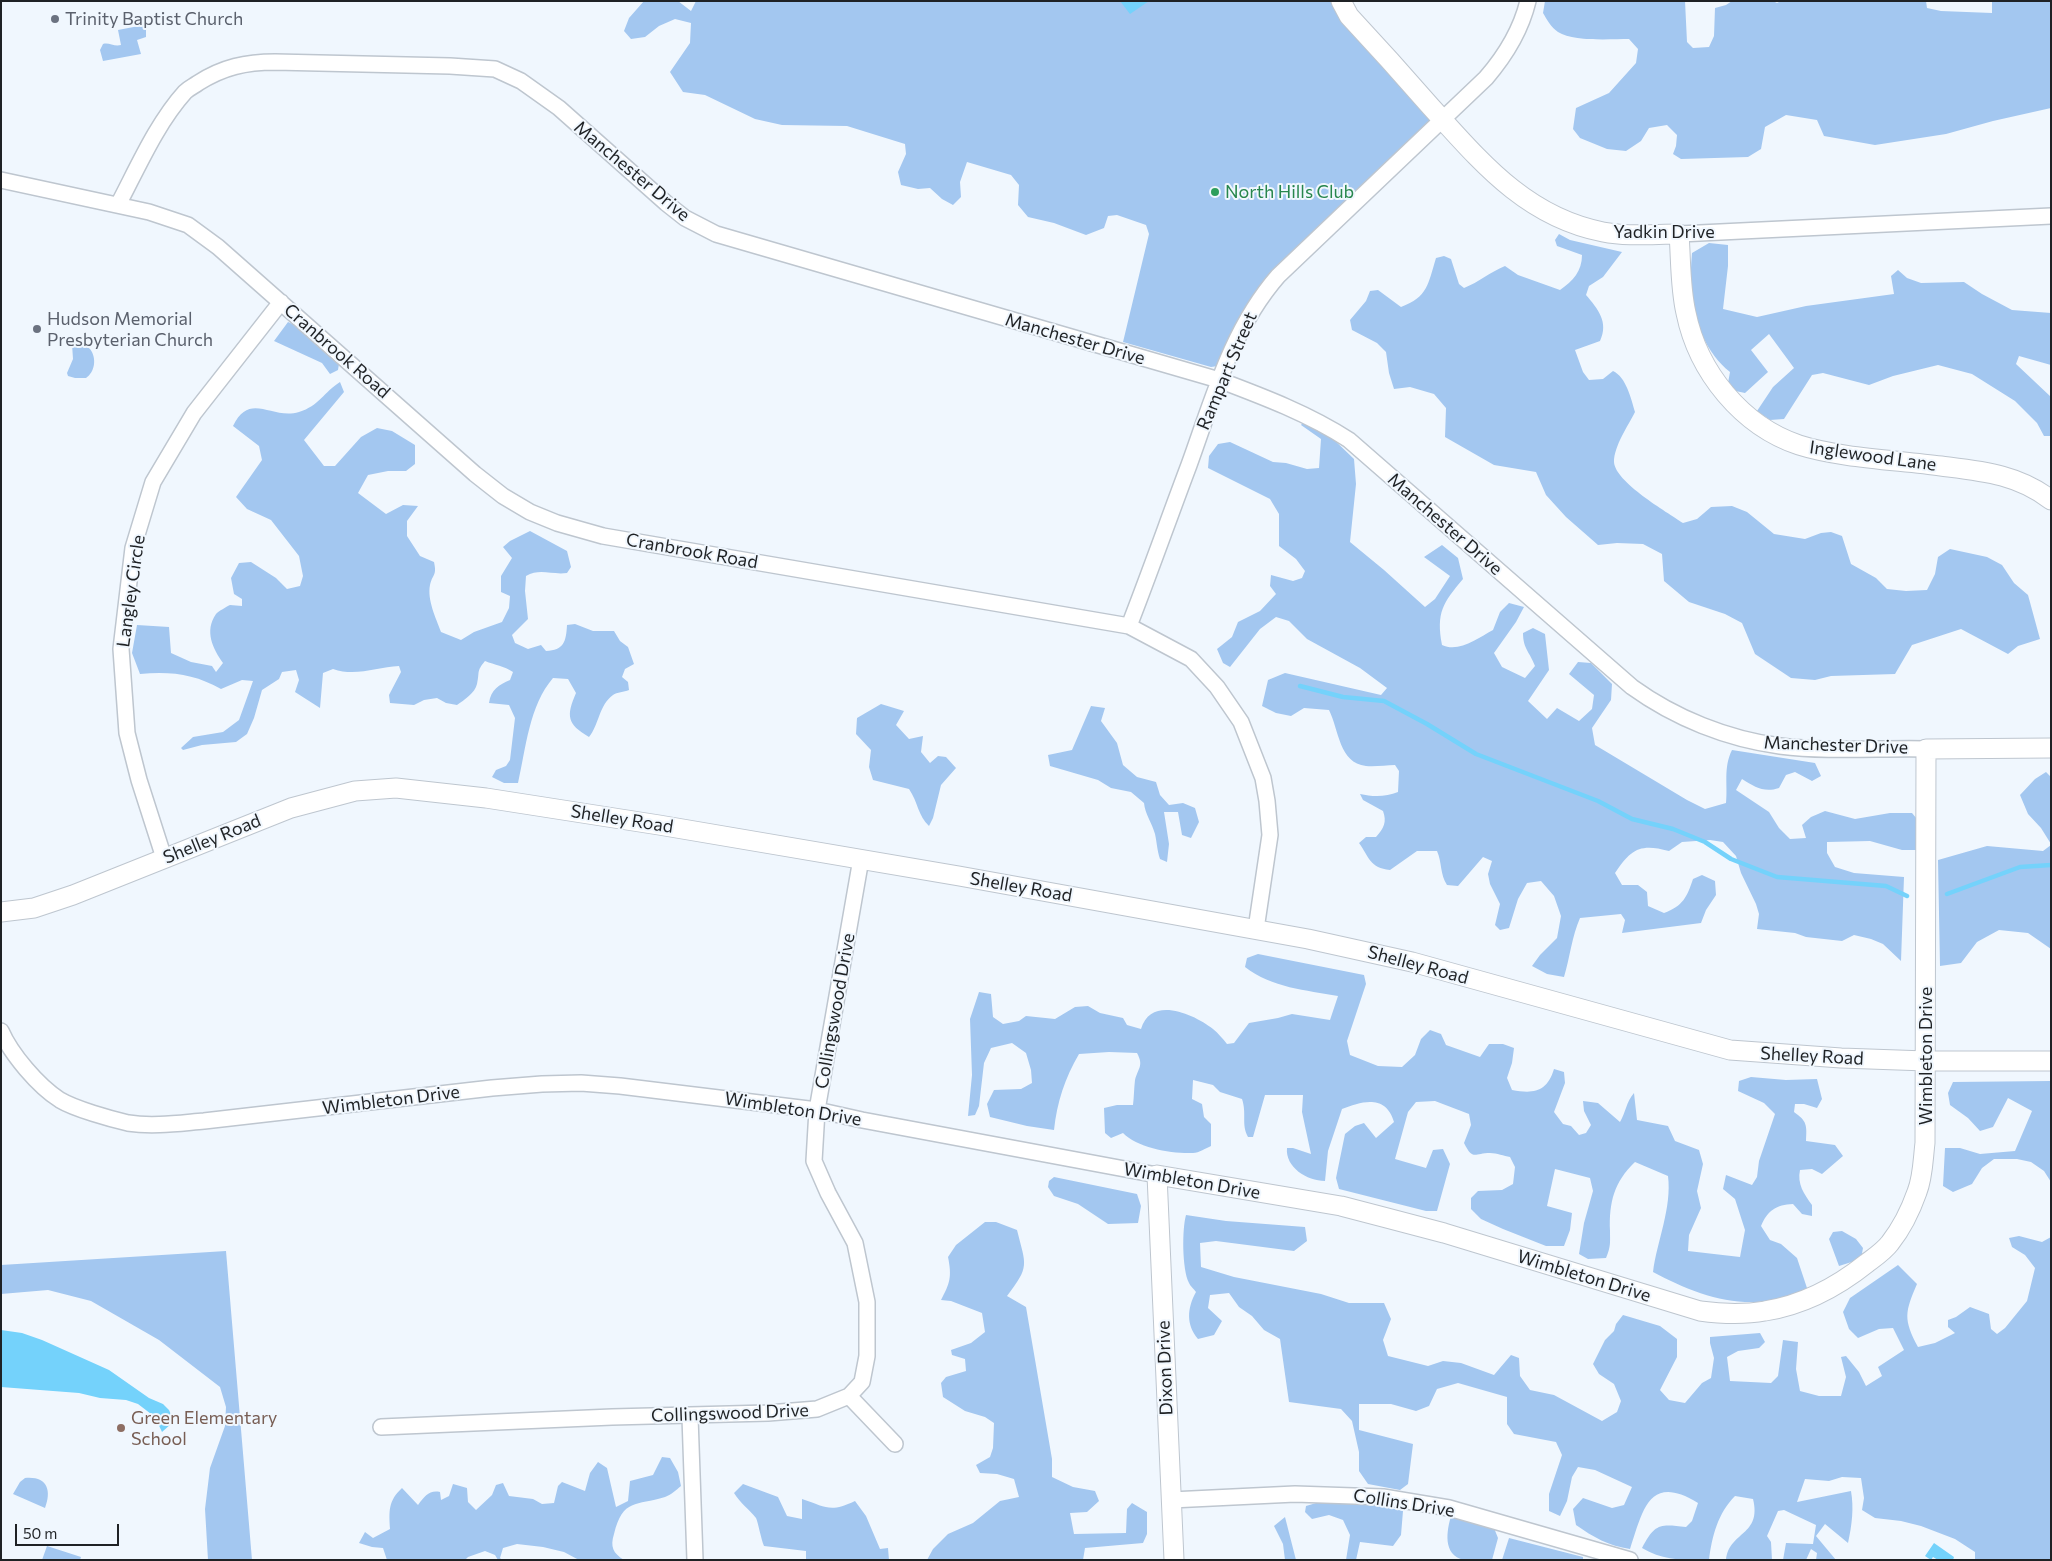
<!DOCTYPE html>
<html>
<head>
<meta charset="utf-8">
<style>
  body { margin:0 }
  #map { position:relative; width:2052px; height:1561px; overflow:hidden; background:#f0f7fe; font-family:Commissioner,sans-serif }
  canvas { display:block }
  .frame { position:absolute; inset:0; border:2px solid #1f2225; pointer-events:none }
  .scale { position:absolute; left:15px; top:1524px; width:104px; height:22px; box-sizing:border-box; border:2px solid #1f2225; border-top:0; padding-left:6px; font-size:15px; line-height:18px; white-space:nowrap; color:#1f2225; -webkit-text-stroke:4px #f0f7fe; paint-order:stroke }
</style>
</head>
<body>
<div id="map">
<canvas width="2052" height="1561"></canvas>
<div class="frame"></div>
<div class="scale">50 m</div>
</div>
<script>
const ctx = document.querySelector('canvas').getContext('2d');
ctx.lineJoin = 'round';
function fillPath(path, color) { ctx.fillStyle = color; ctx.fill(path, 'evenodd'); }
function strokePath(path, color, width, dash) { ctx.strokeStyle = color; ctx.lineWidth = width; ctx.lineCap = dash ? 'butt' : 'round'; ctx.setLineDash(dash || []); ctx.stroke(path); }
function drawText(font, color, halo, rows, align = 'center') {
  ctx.font = font + ' Commissioner,sans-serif'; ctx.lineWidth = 4; ctx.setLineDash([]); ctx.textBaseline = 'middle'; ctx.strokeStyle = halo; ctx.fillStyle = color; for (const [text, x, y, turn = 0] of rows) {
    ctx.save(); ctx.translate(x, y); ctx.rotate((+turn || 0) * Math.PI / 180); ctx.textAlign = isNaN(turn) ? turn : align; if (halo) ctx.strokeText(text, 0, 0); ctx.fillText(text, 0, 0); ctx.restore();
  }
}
fillPath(new Path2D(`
  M644,1h34l13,10 5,-10h634l23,33 74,76 3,9 -4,8 -154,146 -54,93 -7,1 -88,-25 26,-108 -3,-9 -29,-10 -9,1 -4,12 -18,7 -32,-12 -26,-6 -10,-12 1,-20 -8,-10 -44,-13 -7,20 1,15 -8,8 -11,-6 -12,-11 -12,1 -17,-4 -3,-13 8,-18 -1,-10 -58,-18 -65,-1 -27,-6 -50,-24 -22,-3 -13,-20 20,-29 1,-20 -16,-4 -16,7 -14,11 -14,2 -7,-8 5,-13z
  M1545,1h140l2,41 6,6 16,-1 5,-11 1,-28 11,-3 6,-4h41l4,2 4,-2h145l1,7 14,3 51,2v-12h59v107l-58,13 -47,13 -71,11 -51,-9 -7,-16 -31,-5 -21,12 -4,22 -13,8 -67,2 -8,-5 3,-8 1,-11 -10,-10 -18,3 -8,13 -15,10 -19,-2 -27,-11 -7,-9 3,-21 33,-15 27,-30 2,-14 -9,-10c-18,0 -56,3 -71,-7 -7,-5 -11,-12 -15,-19z
  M144,25l2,2v10l-9,3 4,14 -38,7 -3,-11 3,-6c6,-2 11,3 18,1l-3,-15z
  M1559,234l11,6 52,12 -19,25 -14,9 -3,9c12,14 23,27 14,46l-25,9 8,22 6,8 14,-1 10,-8c13,6 18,27 22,41 -7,14 -21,34 -21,50 1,20 53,50 69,61l14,-4 14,-12 21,-1 15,6 27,22 31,5 16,-6 10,-1 11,4 9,28 25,14 11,11 19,2 21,-1 8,-16 3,-17 12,-8 37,8 15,8 12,18 14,12 12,44 -22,7 -10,8 -47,-25 -49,16 -17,29 -64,2 -16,4 -24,-2 -36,-24 -13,-31 -17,-9 -36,-12 -25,-21 -2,-27 -19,-10 -26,-1 -19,2 -32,-28 -20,-22 -10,-23 -42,-7 -49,-28 1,-29 -12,-14 -24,-7 -16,2 -5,-16 -3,-21 -9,-9 -25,-13 -2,-10 16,-19 4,-10 8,-1 23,17c27,-10 27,-23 35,-49l8,-2 7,3 8,25 5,4c15,-6 26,-16 41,-22l13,9 42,15c13,-9 22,-19 22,-35l-25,-9 -2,-6z
  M1709,243l19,2v21l-5,43 34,8 49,-11 88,-12 -3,-18 7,-6 9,8 14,5 43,-1 18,12 30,16 39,3v52l-32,-9 -3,8 35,33v39h-7l-7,-13 -22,-22 -43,-27 -34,-9 -45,11 -24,9 -46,-12 -11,2 -28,44 -14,1 -13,-9 16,-24 21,-19 -25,-34 -18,16 17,22 -23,21 -14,-3 -3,-7 2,-11c-23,-18 -37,-51 -39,-80 -1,-13 0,-26 1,-39z
  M288,322l18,8 33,34 -1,6 -8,4 -8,-11 -48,-22z
  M75,342c5,2 11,3 15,7 7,9 5,23 -4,29h-11l-7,-2 -1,-3 6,-14 -1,-15z
  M340,382l4,10 -40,48 20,26h11l26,-29 16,-9 15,3 23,14v19l-9,7h-18l-20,4 -10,18 28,21 17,-9 15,1 -11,15v15l13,20 14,6c3,14 -1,11 -4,23 -3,15 6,33 11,47l20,8 13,-8 28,-10 7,-14 1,-12 -9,-4v-16l11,-18 -9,-11 7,-6 20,-10 37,20 4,16 -4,6c-16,2 -27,-5 -41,3l-1,15 3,28 -16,16 3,8 13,6 13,-4 5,6c18,-1 20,-9 21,-26l8,-1 18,7h21l6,10 8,6 6,17 -9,5 -3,8 6,5 1,8c-5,2 -12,2 -16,5 -14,10 -14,30 -24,42 -22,-13 -23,-21 -13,-44l-8,-14 -15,-1c-24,28 -27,70 -35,105h-14l-12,-6 4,-7 10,-4 4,-6 5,-42 -6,-13 -20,-2c2,-14 10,-18 21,-23l3,-8c-9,-6 -18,-7 -28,-11 -9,11 -5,10 -8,23 -2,9 -13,16 -20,21l-11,-2 -9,-5 -13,2 -10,5 -24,-2 -1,-8 12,-23 -2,-6c-22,1 -43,11 -66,3l-10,4 -3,35 -25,-16 4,-12 -3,-10 -14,2 -3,7 -17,11 -8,28 -7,16 -11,8 -34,3 -19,5 -2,-2 12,-11 30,-5 16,-12 14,-39 -11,-1 -21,9c-26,-15 -51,-18 -81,-15l-8,-21 5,-28 32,2 2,26 20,9 21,4 4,6 7,-9c-10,-14 -19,-32 -7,-49 3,-3 10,-7 14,-9l12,1v-7l-8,-5 -3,-16 8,-15 12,-1 25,16 11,11 13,-3 3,-10 -4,-20 -28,-36 -24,-11 -11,-12 26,-37 -3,-14 -26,-20c17,-35 38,-6 66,-14 20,-6 25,-20 41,-30z
  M1304,421l23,12 27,26 2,25 -6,58 34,28 41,37 10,-8 15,-23 -26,-19 18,-12 16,13 5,21c-20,24 -27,33 -21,66 17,8 36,-7 51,-15l7,-18 9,-9 15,4 -8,15 -22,31 8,14 23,11 10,-12c-5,-14 -12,-17 -12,-33l10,-5 12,6 4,36 -21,31 19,18 10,-11 22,13 13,-12 2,-14 -25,-21 9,-12 13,1 21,21 -1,16 -19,28 3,17 92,55 18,9 21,-6c2,-18 -3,-35 6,-53l83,13 6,13 -9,5 -17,-9 -9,3 -7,13c-15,5 -24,-1 -37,-9l-6,11 33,22 10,16 11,11 16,-1 -4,-13 9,-8 14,-6 30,8 35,-6h22l5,6 1,31h-16l-32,-9 -43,1v11l8,14 19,6 50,4 -3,84 -18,-17 -12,-5 -17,-4 -12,6 -36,-4 -11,-4 -38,-4 2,-15 -3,-10 -15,-31 -5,-17 -13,-14 -13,-2 -28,2 -13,9c-29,-8 -38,-2 -54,22l7,12h16l9,7 1,14 16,7c19,-7 23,-16 29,-34l9,-4 13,6 1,14 -10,15 -5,13 -79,10 3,-13 -4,-6 -41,4c-8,18 -10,39 -16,59l-17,-3 -15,-8 8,-11 17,-17 4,-22 -7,-20 -13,-15 -14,2 -9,16 -9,29 -9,2 -5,-5 5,-21 -10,-20 -2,-10 4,-13 -9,-4 -25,29 -11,-1c-7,-10 -5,-23 -10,-34h-20l-27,19c-20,-2 -21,-13 -31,-27l7,-6h10c8,-9 11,-15 7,-26l-20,-11 -3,-6c13,3 26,3 38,-2l1,-21 -4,-6c-9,0 -20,2 -29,1 -27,-3 -27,-36 -37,-56l-25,-2 -13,8 -15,-3 -14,-7 6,-26 17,-7 96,22 6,-7 -27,-20 -53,-29 -18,-18 -13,-4 -16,12 -30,38 -7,-4 -6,-14 15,-12 6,-15 22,-11 16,-17 -6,-8 1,-11 22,6 9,-3 3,-7 -9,-12 -17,-13v-32l-9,-15 -62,-31 1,-12 9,-12 12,-2 43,20 13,1 21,6 12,-1 2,-29 -20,-14z
  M881,704l23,7 -8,14 13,14 14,-3 -2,16 9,11 8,-7 8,1 10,11 -15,17 -8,33 -4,8c-11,-10 -11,-24 -20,-37l-36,-9 -4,-13 2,-17 -15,-16 1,-16z
  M1091,706l14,2 -4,13 16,22 6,22 14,12 19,5 4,13 9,10 14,-2 12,5 4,14 -8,16 -9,-3 -4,-23h-14l5,32 -2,18 -7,-3c-3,-9 -3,-16 -5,-25 -3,-11 -10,-20 -11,-31l-13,-11 -20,-4 -13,-8 -48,-14 -2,-11 24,-5z
  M2046,772l5,5v67l-10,-16 -13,-14 -8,-19 15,-16z
  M2051,845v104l-23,-16 -29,-3 -22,12 -16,21 -21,3 -2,-106 49,-14 56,5z
  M1258,954l106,21 2,9 -19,57 3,14 28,11 24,1 13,-12 6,-16 9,-9 11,4 5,11 34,12 9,-13h14l11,4 -2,15 -5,15 5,12c22,4 35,2 42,-21l10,3 1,11 -11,29 9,12 8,2 8,9 7,-2 5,-8 -7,-14 -1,-10 15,2 22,19c6,-10 6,-20 14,-29l3,27 31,6 7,15 24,9 4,14 -6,27 4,17 -12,27 -1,16 52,6 5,-27 -10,-31 -12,-10 3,-14 26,10 5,-8 2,-16 16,-47 -11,-11 -26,-12 1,-10 12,-4 35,3 31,-1 5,20 -5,9 -13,-4h-9l-1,8c13,9 13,13 12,29l29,4 8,11 -21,18 -10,-5 -12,1c-3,14 4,24 12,35v11l-10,-2 -9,-10c-17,1 -25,6 -32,22l9,14 11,4 16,14 11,33c-11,3 -22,7 -34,9 -42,8 -84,-8 -121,-28 4,-31 19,-64 15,-96l-33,-14c-21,20 -26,40 -25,69 0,12 1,15 -4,27l-18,1 -9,-5 5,-31 9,-32 -3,-13 -35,-9 -8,37 25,7 -2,17 -6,16h-18l-43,-17 -22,-10 -10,-10v-11l7,-7 24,-1 11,-6 2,-17 -5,-10c-6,-1 -13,-4 -20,-4 -16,0 -17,8 -26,-10l7,-18 -2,-11 -34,-13 -19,1 -8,10 -13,47 31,9 7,-18 10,-1 7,15 -13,47h-11l-87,-22 -3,-11 9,-44 10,-8 9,-3 12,15 18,-16c-8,-28 -32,-21 -52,-13l-14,42 -3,30c-18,0 -40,-14 -38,-33h6l18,6 -9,-42 1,-17h-38l-12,42h-5c-7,-13 -1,-23 -6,-38l-22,-7 -7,-7 -20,-5 -1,19 10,5 2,13 7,7v22c-5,2 -12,7 -18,7 -20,1 -56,-5 -70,-20l-12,5 -6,-5 -1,-25 13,-3h16c1,-8 1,-17 2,-25 3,-12 9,-14 2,-27l-28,-1 -30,2c-14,24 -22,48 -25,76l-27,-4 -37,-9 -3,-13 7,-14 27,-1 11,-6 -1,-13 -5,-17 -14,-10 -21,5 -7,15 -5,43 -4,9 -7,1 4,-41 -2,-56 9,-27 12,2 2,23 10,7 16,-3 7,-5 29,3 20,-12 13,-1 12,7 23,5 4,7 14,4c10,-34 53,-15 72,0 5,4 10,10 14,15l7,-1 15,-20 29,-5 14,-4 38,6 8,-24c-32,-6 -66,-8 -93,-29l2,-9z
  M2051,1081v101l-7,-11 -13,-9 -14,-3h-23l-12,9 -10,16 -19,8 -10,-6 2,-38h15l20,6 35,-3 17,-40 -24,-13 -15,29 -13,4 -12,-13 -18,-13 -2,-12 5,-11z
  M1054,1177l83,17 4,12 -3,17 -30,1 -30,-20 -24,-8 -6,-9 1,-6z
  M1186,1215l40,6 79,6 2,14 -13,10 -78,-10 -16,2 1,24 33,10 87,17 28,9h35l7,16 -8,21 5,16 40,10 15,-5 18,2 33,12 17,-20 8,3 1,18 10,14 24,5 48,26 15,-9 4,-11 -7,-17 -15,-10 -6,-10 12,-24 9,-9 2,-7 7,-9 37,11 17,13v18l-17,33 9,10 16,3 17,-20 9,-5 3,-20 -4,-15v-6l50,-4 5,9 -6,6 -21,3 -11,6 3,24 41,2 7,-7 5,-36 15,2 -2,27 4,22 19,5h22l5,-19 -5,-20 5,-1 13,16 7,14 16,-10 -4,-9 26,-17 -11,-22 -14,1 -21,9 -9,-9 -6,-17 7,-14 48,-33 19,19c-12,28 -14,35 1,63l17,-4 20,-10 -7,-6v-7l8,-3 14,-10 19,7 2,15 6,5 8,-6 22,-27 8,-33 -10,-13 -13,-8 -3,-9 10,-2 23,6 9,-5v323h-76v-8l-20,-13 -34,-13 -20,-5 -26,-3 -13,-8 2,-12 -3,-20 -19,-1 -13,4 -24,-2 -8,23 54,-11c3,17 1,34 -3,52l-23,-19 -9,12 20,24h-20l1,-7 -6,-4 -5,11h-23l3,-17 27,1 3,-19 -32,-15 -6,1 -11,25 4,6 1,18h-46c3,-29 36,-24 27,-61l-18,-3c-17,17 -23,40 -26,64 -25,0 -45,1 -67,-12 13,-25 18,-24 44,-21l6,-6 6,-18c-49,-30 -55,7 -68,46 -21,-3 -37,-12 -54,-24l-3,-16 10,-11 29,10 12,-3 8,-18 -37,-17 -17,-3 -6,10 -5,24 -7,15 -11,-5v-17l13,-39 -6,-13 -42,-8 -7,-10v-27l-49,-14 -21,6 -8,17 -13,5 -25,-7h-32v26l54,14 -5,40 -8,6 -32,-6 -9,-13v-19l-7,-31 -11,-12 -52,-7 -9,-63 -16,-9 -12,-14 -13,-9 -10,-14 -19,2 -2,13 14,13 -8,14 -16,4c-12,-14 -11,-31 -2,-47 -2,-3 -6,-6 -7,-9 -7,-14 -7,-54 -3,-68z
  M985,1222h11l21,8c9,36 13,36 -10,66l19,11 26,152v18l21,10 22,4 4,10 -12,11 -17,1 4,21 52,-1 1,-24 5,-6 15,9v22l-4,9 -58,5 -2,12h-156l6,-11 15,-15 25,-11 27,-22 19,-4 -5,-18 -17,-5 -17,-1 -4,-8 14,-8 3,-9 1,-25 -9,-6 -20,-6 -22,-14 -2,-14 5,-6 20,-6 -1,-12 -13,-4 -1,-5 20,-7 14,-11 -3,-19 -31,-12 -10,-1c9,-17 11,-23 7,-43l8,-12z
  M1842,1231l14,8 7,9 -2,11 -22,7 -10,-27 4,-7z
  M226,1251l26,309h-44l-3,-51 5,-41 15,-42 1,-19 -6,-20 -61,-47 -68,-39 -43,-11 -47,4v-29z
  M662,1457l8,1 8,14 3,14c-5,4 -10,9 -16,11 -29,9 -42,1 -51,37 -4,13 -1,19 10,26h-45l-15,-8 -21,-5 -26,-3 -14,4 -3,10 2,2h-4l-3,-5 -10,-4 -17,6 -3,3h-78l-4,-12 -11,-1 -13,-4 6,-11 8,6 17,-9c-1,-18 -2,-28 12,-41l16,17c7,-9 11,-15 22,-13l1,8 8,-4 4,-12 14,4 1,14 8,8 16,-15 4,-10 7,-2 6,13 24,3 9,5 12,-1 4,-17 4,-4 23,9 5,-18 8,-11 9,6 9,39 12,-6 2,-20 23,-6z
  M25,1478c22,-2 27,12 20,30l-32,-14 7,-12z
  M743,1484l35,13 9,19 15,3v-20c24,8 28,14 53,2l11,15 14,33 8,-1 1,12h-83v-9l-42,-5c-3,-7 -6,-24 -8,-28 -7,-9 -16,-15 -22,-25z
  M1323,1501l63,6 17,4 -2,24 -8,11 -33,-4 -4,18h-10l4,-25 -7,-15 -14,-5 -17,4 -7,-7 1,-6z
  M1451,1516l43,12 4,10 -6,22c-9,0 -20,1 -28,0 -22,-5 -17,-30 -13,-44z
  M1285,1517l11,43h-11l-2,-16 -9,-18z
  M1509,1538l74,19v3h-81z
  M47,1546l34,11 -1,3h-38z`), '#a3c7f0');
fillPath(new Path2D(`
  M1120,1h29l-19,13z
  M1,1330l21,3 20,7 67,30 40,28 14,6 6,6 3,7 -1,7 -9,8 -7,-15 -17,-13 -12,-4 -26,-2 -21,-5 -78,-6z
  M1934,1543l20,14 -1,3h-15l-5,-3 -2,3 -6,-4z`), '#74d2fb');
strokePath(new Path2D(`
  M1300,686l43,11 41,4 43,23 49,30 122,47 34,18 41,10 32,13 26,17 46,18 109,9 21,10
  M1947,894l73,-27 31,-2`), '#74d2fb', 4.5);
const minor = new Path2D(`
  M1,180l148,32 39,13 30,22 257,227 28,22 27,16 27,11 46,13 526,90 62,33 26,28 24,35 22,56 4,23 3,34 -14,94
  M118,205c20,-38 39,-82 67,-113 4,-4 9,-6 13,-9 25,-16 48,-21 77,-21l175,4 45,3 26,12 38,27 107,95 19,15 31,16 503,146c45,17 90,34 130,60l283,247c43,31 95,52 148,59 48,6 98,2 146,3
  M1679,234l372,-18
  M1129,626c21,-54 40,-108 60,-161 24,-66 42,-135 89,-189l208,-198c19,-22 35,-48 42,-77
  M164,858l-25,-78 -12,-47 -6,-84 12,-101 20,-66 41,-69 87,-111
  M1,1031c10,23 37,55 59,69 15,9 51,19 68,23 25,4 52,0 76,-2l288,-33 50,-4 39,-1 39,3 197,24 45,10 295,55
  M849,1396l46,48
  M690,1417l5,143
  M381,1427l231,-10 156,-4 49,-4 32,-13 13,-14 5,-26v-54l-12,-59 -27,-50 -14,-32 3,-51 44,-251
  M1171,1500l124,-6 88,3 66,11 181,52`);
const tertiary = new Path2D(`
  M1341,1l8,15c28,30 55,60 82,91 50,55 95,110 172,125 25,5 51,2 76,2 2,26 1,53 7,79 12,59 56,113 113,132 41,13 98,15 142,21 40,5 77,8 110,34
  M1,912l33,-4 39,-13 218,-87 64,-17 41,-3 90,10 173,27 300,51 349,63 104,23 318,88 111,8 85,3h125
  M1174,1560l-17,-385 184,31 46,12 57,15 256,78c22,3 43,4 65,0 38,-6 72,-24 102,-48 8,-6 17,-12 23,-20 11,-14 21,-34 27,-51 6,-15 6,-33 8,-49l1,-394 125,-1`);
strokePath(minor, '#bec6cf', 18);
strokePath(tertiary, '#bec6cf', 21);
strokePath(minor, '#fff', 15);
strokePath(tertiary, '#fff', 19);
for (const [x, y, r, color] of [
  [55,19,5,"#6b7280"],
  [1215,192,5,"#2e9e5b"],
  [37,329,5,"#6b7280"],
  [121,1428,5,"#8d6e63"]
]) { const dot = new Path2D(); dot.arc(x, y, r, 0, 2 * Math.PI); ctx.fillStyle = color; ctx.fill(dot); strokePath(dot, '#f0f7fe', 2); }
drawText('18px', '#5b616d', '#f0f7fe', [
  ["Trinity Baptist Church",65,19],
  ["Hudson Memorial",47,319],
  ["Presbyterian Church",47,340]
], 'left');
drawText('18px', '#1f2225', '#f0f7fe', [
  ["Manchester Drive",632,171,40],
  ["Yadkin Drive",1664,232],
  ["Manchester Drive",1075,339,16],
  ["Cranbrook Road",337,351,41],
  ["Rampart Street",1227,371,-67],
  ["Inglewood Lane",1873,456,8],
  ["Manchester Drive",1445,524,41],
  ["Cranbrook Road",692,551,10],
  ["Langley Circle",131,591,-82],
  ["Manchester Drive",1836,745,2],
  ["Shelley Road",622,819,9],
  ["Shelley Road",212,839,-22],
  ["Shelley Road",1021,887,10],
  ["Shelley Road",1418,965,15],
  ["Collingswood Drive",835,1011,-80],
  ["Shelley Road",1812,1056,3],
  ["Wimbleton Drive",1926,1056,-90],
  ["Wimbleton Drive",391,1100,-7],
  ["Wimbleton Drive",793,1109,9],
  ["Wimbleton Drive",1192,1181,10],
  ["Wimbleton Drive",1584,1276,17],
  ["Dixon Drive",1165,1368,-92],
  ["Collingswood Drive",730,1413,-2],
  ["Collins Drive",1404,1503,9]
]);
drawText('18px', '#27864d', '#f0f7fe', [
  ["North Hills Club",1225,192]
], 'left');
drawText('18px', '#785e54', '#f0f7fe', [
  ["Green Elementary",131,1418],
  ["School",131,1439]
], 'left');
</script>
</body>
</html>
